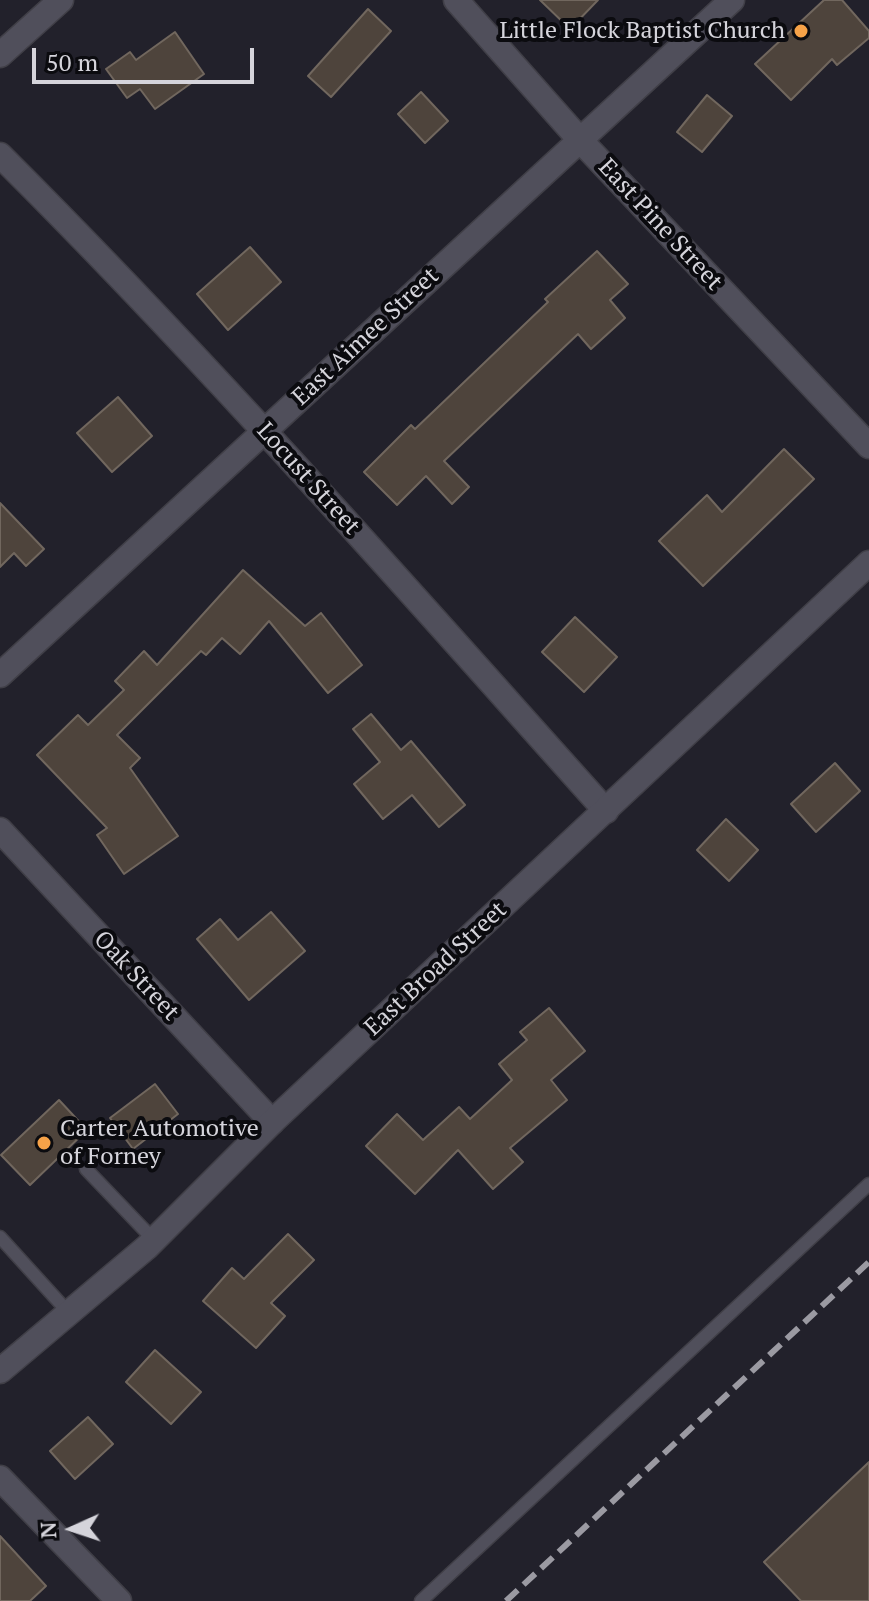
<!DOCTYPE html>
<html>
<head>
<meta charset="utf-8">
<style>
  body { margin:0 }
  #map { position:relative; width:869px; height:1601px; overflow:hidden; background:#22212b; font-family:"PT Serif",serif }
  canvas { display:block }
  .north { position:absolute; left:32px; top:1489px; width:80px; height:80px; -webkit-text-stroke:6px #0b0b0f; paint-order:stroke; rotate:267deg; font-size:22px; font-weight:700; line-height:32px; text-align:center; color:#d5d4db }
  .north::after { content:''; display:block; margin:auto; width:28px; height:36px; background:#d5d4db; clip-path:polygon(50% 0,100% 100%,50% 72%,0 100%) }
  .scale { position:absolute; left:32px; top:48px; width:222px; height:36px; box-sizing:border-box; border:4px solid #d5d4db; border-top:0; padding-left:10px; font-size:24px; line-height:28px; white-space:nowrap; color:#d5d4db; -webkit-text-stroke:6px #0b0b0f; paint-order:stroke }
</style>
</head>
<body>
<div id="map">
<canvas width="869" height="1601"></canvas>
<div class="north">N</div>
<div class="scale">50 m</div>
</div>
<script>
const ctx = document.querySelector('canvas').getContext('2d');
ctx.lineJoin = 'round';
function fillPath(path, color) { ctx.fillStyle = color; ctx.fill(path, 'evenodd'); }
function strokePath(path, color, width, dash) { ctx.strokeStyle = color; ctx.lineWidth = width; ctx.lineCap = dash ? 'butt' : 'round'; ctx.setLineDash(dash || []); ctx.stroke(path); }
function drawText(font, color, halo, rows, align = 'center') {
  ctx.font = font + ' "PT Serif",serif'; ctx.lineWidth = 8; ctx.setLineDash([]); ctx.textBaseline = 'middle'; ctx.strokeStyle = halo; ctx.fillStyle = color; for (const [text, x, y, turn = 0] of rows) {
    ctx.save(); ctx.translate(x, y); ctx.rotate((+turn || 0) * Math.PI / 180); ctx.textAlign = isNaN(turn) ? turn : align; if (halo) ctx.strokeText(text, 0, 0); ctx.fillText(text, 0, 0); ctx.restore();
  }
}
const building = new Path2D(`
  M540,0h58l-28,29z
  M824,0h18l27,31v7l-32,27 -5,-6 -41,41 -36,-36z
  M368,9l23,22 -60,66 -23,-21z
  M175,32l29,42 -49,35 -15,-20 -13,9 -21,-29 24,-17 6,8z
  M421,92l27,29 -23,22 -27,-29z
  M707,95l25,21 -30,36 -25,-20z
  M250,247l31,35 -53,48 -31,-36z
  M597,251l31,33 -18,16 15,18 -34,31 -13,-15 -134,127 25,26 -17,17 -26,-28 -29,29 -33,-33 47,-47 4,4 133,-127 -3,-3z
  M118,397l34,39 -40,36 -35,-39z
  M784,449l30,30 -111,107 -44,-45 48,-46 15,17z
  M0,503l44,46 -18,17 -12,-13 -14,14z
  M243,570l62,56 16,-13 41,52 -34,28 -59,-72 -29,33 -18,-16 -16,17 -5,-4 -84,84 23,23 -10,10 48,68 -54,38 -27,-39 10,-7 -70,-73 41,-40 10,10 36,-35 -9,-9 29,-30 13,14z
  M575,617l42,40 -33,35 -42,-40z
  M371,714l30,36 10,-9 54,64 -26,22 -27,-32 -29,24 -29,-35 26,-22 -27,-33z
  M835,763l25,28 -44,41 -25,-28z
  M726,819l32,31 -29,31 -32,-31z
  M271,912l34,39 -56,49 -52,-61 23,-20 18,21z
  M549,1008l36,43 -34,29 16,20 -57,48 13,14 -30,27 -35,-39 -43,44 -49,-48 31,-32 26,26 36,-33 11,12 42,-39 -13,-16 28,-24 -7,-8z
  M155,1084l23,30 -45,35 -23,-31z
  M59,1100l28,30 -57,55 -29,-30z
  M288,1234l26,26 -43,43 14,13 -29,32 -53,-47 29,-33 12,11z
  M155,1350l46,42 -30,32 -45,-42z
  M88,1417l25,27 -38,35 -25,-28z
  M869,1462v139h-68l-37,-39z
  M0,1536l46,50 -16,15h-30z`);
fillPath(building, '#4e443c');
strokePath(building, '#71675e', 2);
const lane = new Path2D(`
  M86,1169l68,71
  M0,1237l69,76
  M421,1601l448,-417`);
const street = new Path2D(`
  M456,0l124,140 289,306
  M0,55l61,-55
  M0,155c211,210 407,434 606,656
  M0,675l732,-675
  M0,830l272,292
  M0,1478l119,123`);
const secondary = new Path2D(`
  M0,1371l147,-124 125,-125 597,-559`);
strokePath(lane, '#403f47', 15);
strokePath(street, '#403f47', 27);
strokePath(secondary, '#403f47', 27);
strokePath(lane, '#504f5b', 12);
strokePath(street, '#504f5b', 24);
strokePath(secondary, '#504f5b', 24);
strokePath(new Path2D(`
  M506,1601l363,-339`), '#9b9aa2', 6, [16, 8]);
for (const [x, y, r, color] of [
  [801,31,8,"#f6a248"],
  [44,1143,8,"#f6a248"]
]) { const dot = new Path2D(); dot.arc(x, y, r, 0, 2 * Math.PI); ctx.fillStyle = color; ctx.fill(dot); strokePath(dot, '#0b0b0f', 3); }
drawText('24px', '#d5d4db', '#0b0b0f', [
  ["Little Flock Baptist Church",785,31],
  ["Carter Automotive",60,1129,"left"],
  ["of Forney",60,1157,"left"]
], 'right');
drawText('24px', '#d5d4db', '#0b0b0f', [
  ["East Pine Street",660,225,47],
  ["East Aimee Street",366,337,-43],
  ["Locust Street",308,479,48],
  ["East Broad Street",436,969,-43],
  ["Oak Street",136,976,47]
]);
</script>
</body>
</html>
